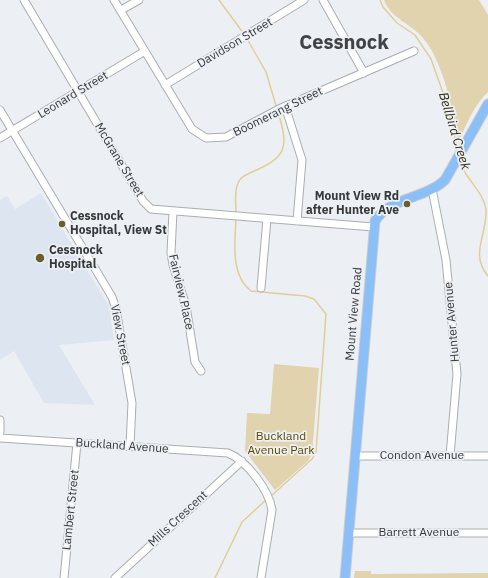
<!DOCTYPE html>
<html>
<head>
<meta charset="utf-8">
<style>
  body { margin:0 }
  canvas { display:block; background:#ecf0f4 }
</style>
</head>
<body>
<canvas width="488" height="578"></canvas>
<script>
const ctx = document.querySelector('canvas').getContext('2d');
ctx.lineJoin = 'round';
function fillPath(path, color) { ctx.fillStyle = color; ctx.fill(path, 'evenodd'); }
function strokePath(path, color, width, dash) { ctx.strokeStyle = color; ctx.lineWidth = width; ctx.lineCap = dash ? 'butt' : 'round'; ctx.setLineDash(dash || []); ctx.stroke(path); }
function drawText(font, color, halo, rows, align = 'center') {
  ctx.font = font + ' "IBM Plex Sans",sans-serif'; ctx.lineWidth = 3.5; ctx.setLineDash([]); ctx.textBaseline = 'middle'; ctx.strokeStyle = halo; ctx.fillStyle = color; for (const [text, x, y, turn = 0] of rows) {
    ctx.save(); ctx.translate(x, y); ctx.rotate((+turn || 0) * Math.PI / 180); ctx.textAlign = isNaN(turn) ? turn : align; if (halo) ctx.strokeText(text, 0, 0); ctx.fillText(text, 0, 0); ctx.restore();
  }
}
fillPath(new Path2D(`
  M41,193l68,113 5,34 -55,5 36,60 -51,-2 -30,-52 -14,9v-160l7,-4 8,13z`), '#dde6f0');
fillPath(new Path2D(`
  M384,0h95l9,15v77c-14,12 -22,34 -30,51 -4,-31 -15,-82 -35,-105 -11,-14 -32,-19 -39,-38z
  M274,364l45,4 -7,86 -4,7 -33,29 -30,-39 2,-38 23,1z
  M355,571h16v3l117,-1v5h-134z`), '#e0d3ae');
strokePath(new Path2D(`
  M219,0l25,34
  M380,0l3,7 14,16 18,12 16,24 16,45 11,47
  M246,37l20,35 11,37
  M461,160c1,5 2,10 5,14 7,11 18,22 20,35 2,24 -17,45 2,67
  M236,214c0,-9 -2,-22 2,-31 2,-6 8,-8 14,-11 35,-15 37,-24 26,-60
  M236,218c-1,24 -6,57 15,73l54,5 9,3 12,15 -10,138 -4,7 -42,38
  M215,578l27,-56 25,-23`), '#e2cd94', 1.5);
const minor = new Path2D(`
  M24,0l119,201 8,8 222,18
  M114,0l78,129 14,9 20,-1 53,-28 135,-58
  M323,0l41,73
  M121,10l18,-10
  M165,85l139,-85
  M285,106l17,54 -5,61
  M0,110l112,187 4,12 16,94 -2,43
  M0,138l145,-87
  M432,189l14,71 11,114 -7,82
  M173,211l-2,42 2,12 13,41 9,56 6,9
  M261,288l6,-69
  M0,420v12
  M0,438l228,15c19,8 41,37 44,57l-11,68
  M355,456h133
  M349,533h139
  M64,578l13,-135
  M115,578l127,-117`);
const major = new Path2D(`
  M345,578l30,-357c15,-24 50,-22 70,-41l43,-76`);
strokePath(minor, '#aaadb1', 9);
strokePath(major, '#cbcbcc', 11);
strokePath(minor, '#fff', 7);
strokePath(major, '#8abff7', 9);
for (const [x, y, r, color] of [
  [407,204,4,"#6d5b29"],
  [62,224,4,"#6d5b29"],
  [40,258,5,"#6d5b29"]
]) { const dot = new Path2D(); dot.arc(x, y, r, 0, 2 * Math.PI); ctx.fillStyle = color; ctx.fill(dot); strokePath(dot, '#ecf0f4', 1.5); }
drawText('12px', '#37383a', '#ecf0f4', [
  ["Davidson Street",235,43,-31],
  ["Leonard Street",73,95,-31],
  ["Boomerang Street",278,112,-26],
  ["McGrane Street",119,160,59],
  ["Fairview Place",181,292,77],
  ["Mount View Road",354,314,-85],
  ["Hunter Avenue",452,322,-95],
  ["View Street",120,335,79],
  ["Buckland Avenue",122,446,4],
  ["Condon Avenue",422,456],
  ["Lambert Street",71,510,-84],
  ["Mills Crescent",178,519,-43],
  ["Barrett Avenue",419,533]
]);
drawText('bold 12px', '#37383a', '#ecf0f4', [
  ["Mount View Rd",399,197,"right"],
  ["after Hunter Ave",399,211,"right"],
  ["Cessnock",70,217],
  ["Hospital, View St",70,231],
  ["Cessnock",49,251],
  ["Hospital",49,265]
], 'left');
drawText('12px', '#5e4900', '#ecf0f4', [
  ["Buckland",281,437],
  ["Avenue Park",281,451]
]);
drawText('italic 13px', '#342b11', '#ecf0f4', [
  ["Bellbird Creek",454,131,73]
]);
drawText('bold 20px', '#414347', '#ecf0f4', [
  ["Cessnock",344,43]
]);
</script>
</body>
</html>
